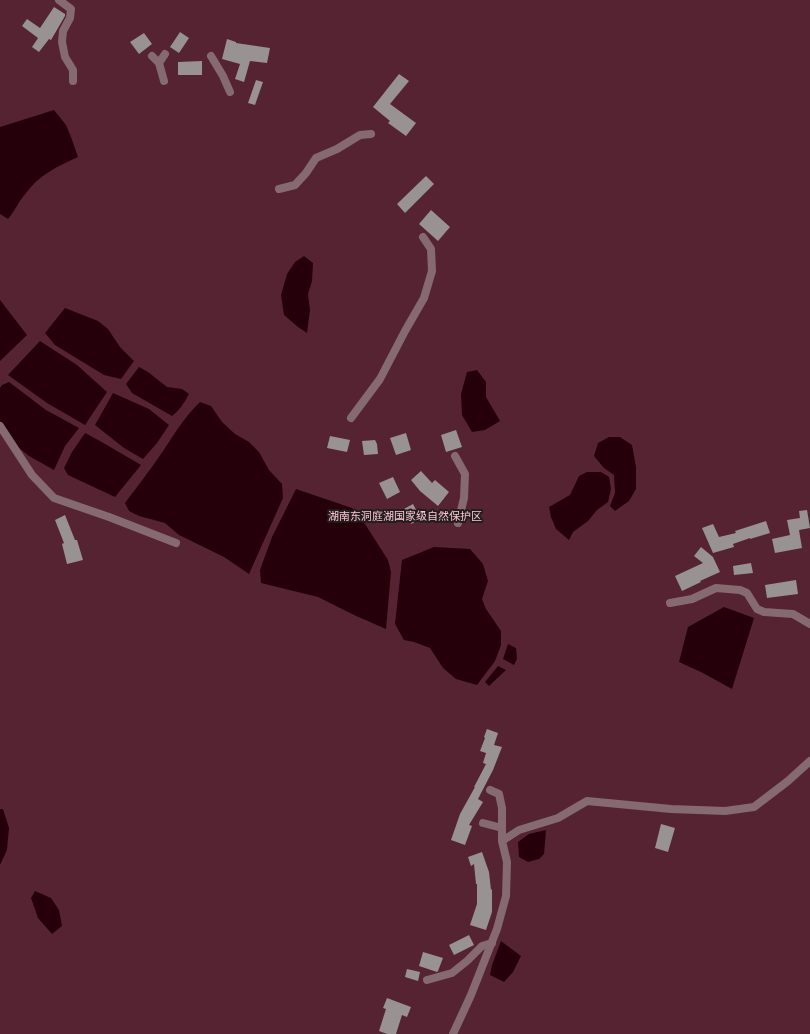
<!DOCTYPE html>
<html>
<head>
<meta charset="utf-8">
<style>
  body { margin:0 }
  canvas { display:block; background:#2c2728 }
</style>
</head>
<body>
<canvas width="810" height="1034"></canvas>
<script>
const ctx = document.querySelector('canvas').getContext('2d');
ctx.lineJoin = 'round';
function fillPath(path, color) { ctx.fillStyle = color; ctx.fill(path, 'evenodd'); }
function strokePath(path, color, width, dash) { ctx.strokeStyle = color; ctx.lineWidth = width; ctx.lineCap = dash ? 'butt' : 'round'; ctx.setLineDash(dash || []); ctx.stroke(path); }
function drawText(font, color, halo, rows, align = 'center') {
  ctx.font = font + ' "Titillium Web","Noto Sans SC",sans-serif'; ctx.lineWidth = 4; ctx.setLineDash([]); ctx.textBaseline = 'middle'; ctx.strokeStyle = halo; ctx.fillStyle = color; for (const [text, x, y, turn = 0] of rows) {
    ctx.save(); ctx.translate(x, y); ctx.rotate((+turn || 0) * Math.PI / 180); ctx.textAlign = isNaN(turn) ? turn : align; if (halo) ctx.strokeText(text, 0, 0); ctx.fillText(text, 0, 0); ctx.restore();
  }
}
fillPath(new Path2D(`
  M0,0h810v1034h-810z`), '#562332');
fillPath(new Path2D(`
  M54,110l12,15 5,12 7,20c-20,9 -39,18 -52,36 -3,4 -7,8 -9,13 -3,4 -5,9 -9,13l-8,-5v-87z
  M304,256l9,7 -1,18 -4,13 2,16 -3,23 -9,-6 -14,-12 -3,-20 6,-21 8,-12z
  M0,300l27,35 -27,26z
  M65,308l33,13 10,8 12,18 14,14 -13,18 -17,-4 -49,-30 -10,-12z
  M40,341l37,24 30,27 -22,33 -38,-22 -39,-28z
  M139,367l9,5 19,15 15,2 7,5c-5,9 -9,16 -17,22l-40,-23 -6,-9z
  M477,370l9,12v15l14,24 -15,9 -13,2 -10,-17 -1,-21 6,-22z
  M9,382l37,28 33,18 -14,18 -11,24 -25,-14 -15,-12 -14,-20v-36l2,-3z
  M113,393l36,16 20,16 -12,18 -14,16 -19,-11 -29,-23z
  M200,402l11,4 11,16 13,12 14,8 10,10 10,18 13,14 1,14 -34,76 -25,-17 -45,-22 -14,-12 -26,-7 -10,-5 -4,-8c11,-15 23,-30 34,-46 13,-19 24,-39 41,-55z
  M85,433l15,8 41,24 -26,32 -47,-22 -4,-7 8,-16z
  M609,437h11l12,8 4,22v22l-7,12 -14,10 -5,-5 5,-13 -1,-18 -10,-7 -10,-12 4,-13z
  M587,472h14l8,5 2,12 -3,13 -11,8 -9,11 -15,11 -4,8 -13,-11 -5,-12 -2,-10 21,-12 9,-19z
  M296,489l56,19 13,16 23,36 3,12 -5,57 -32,-14 -36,-18 -57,-14 -1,-13 12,-33z
  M434,547l36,2 13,15 5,17 -6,18 4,10 15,22v14l-6,16 -18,24 -21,-6 -13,-11 -13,-20 -16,-6 -10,-2 -9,-16 7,-64z
  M724,607l30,11 -22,71 -29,-16 -24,-11 9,-35z
  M508,644l8,4 1,11 -3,6 -11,-6z
  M498,666l8,4 -17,16 -4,-4z
  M0,809h3l6,19 -2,22 -7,15z
  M546,830l-2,24 -5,5 -11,3 -9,-5 -1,-15 11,-8z
  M35,891l16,7 8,12 3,16 -10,8 -14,-16 -7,-20z
  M501,941l20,15 -8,16 -9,10 -14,-7 2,-10z`), '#25000a');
fillPath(new Path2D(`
  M54,7l11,7v2l-14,24 -2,-1 -10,13 -7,-5 6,-9 -16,-12 5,-7 13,9z
  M180,32l9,6 -10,15 -9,-6z
  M144,33l8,11 -13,10 -9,-12z
  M227,39l9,3v1l34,5 -3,15 -17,-2 -6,21 -9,-3 5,-15 -18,-5z
  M202,61v14h-24v-13z
  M399,74l10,7 -19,23 26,19 -10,13 -18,-13 2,-2 -17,-14z
  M256,80l7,2 -8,23 -7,-2z
  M426,176l8,8 -29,29 -8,-9z
  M431,210l19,17 -12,14 -19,-17z
  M456,430l6,17 -16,5 -5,-17z
  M406,433l5,17 -15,5 -6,-17z
  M330,436l20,4 -3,12 -20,-4z
  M375,440l2,4 1,10 -14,1 -2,-14z
  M421,471l11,12 3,-3 14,12 -11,14 -18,-15 -9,-11z
  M393,477l7,15 -13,7 -8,-16z
  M413,504l8,15 -10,5 -7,-15z
  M807,510l3,18 -11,2 3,18 -27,5 -3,-14 18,-4 -3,-15 13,-2 -1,-7z
  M65,515l10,25h2l6,20 -16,4 -5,-20 2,-1 -9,-23z
  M766,521l4,12 -20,6v-1l-17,6 1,3 -21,6 -11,-25 11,-4 6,13 17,-4 -1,-2z
  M701,547l12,10 7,15 -20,9 1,1 -19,9 -7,-15 28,-13 -9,-7z
  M751,563l2,10 -19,2 -1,-9z
  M796,580l2,14 -31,4 -2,-13z
  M487,729l11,4 -4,12 8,2 -9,23 -15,29 5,3 -14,23 3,1 -7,19 -14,-5 9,-26 15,-27h-1l12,-23 -3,-1 3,-10 -6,-2 5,-13 -1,-1z
  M661,824l14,4 -7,24 -13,-4z
  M482,852l7,20 2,18 1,-1v23l-6,18 -16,-5 7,-21v-20h-1l-2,-20 -3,2 -3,-9z
  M469,935l5,10 -20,10 -5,-10z
  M423,952l20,6 -5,13 -1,1 -18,-6z
  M407,969l13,3 -2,9 -13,-4z
  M387,998l24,9 -4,10 -5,-2 -6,19h-9l-8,-3 7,-22 -3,-1z`), '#989293');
strokePath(new Path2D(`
  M59,0l12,9 -1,9 -7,13 -1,11 3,15 8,13v11
  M152,56l7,7 5,18
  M211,56l12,20 7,16
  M159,63l6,-9
  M279,189l16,-4 11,-12 10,-15 21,-9 23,-14 11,-1
  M351,418l29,-39 25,-48 19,-33 8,-27 -1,-22 -8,-12
  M0,426l32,49 22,23 55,19 67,26
  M455,456l10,18 -1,24 -6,25
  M670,603l22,-4 24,-11 24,2 7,3 10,16 7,3 29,2 17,10
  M490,790l9,4 3,14v33
  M483,823l19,5
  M427,980l25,-7 15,-12 15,-15 10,-3
  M453,1034l18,-39 26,-66 9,-33 1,-34 -5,-21 17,-11 39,-12 29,-17 84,8 54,2 29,-4 34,-26 22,-20`), '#856a70', 8);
drawText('11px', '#fbc4d0', '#221d1e', [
  ["湖南东洞庭湖国家级自然保护区",405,517]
]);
</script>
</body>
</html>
